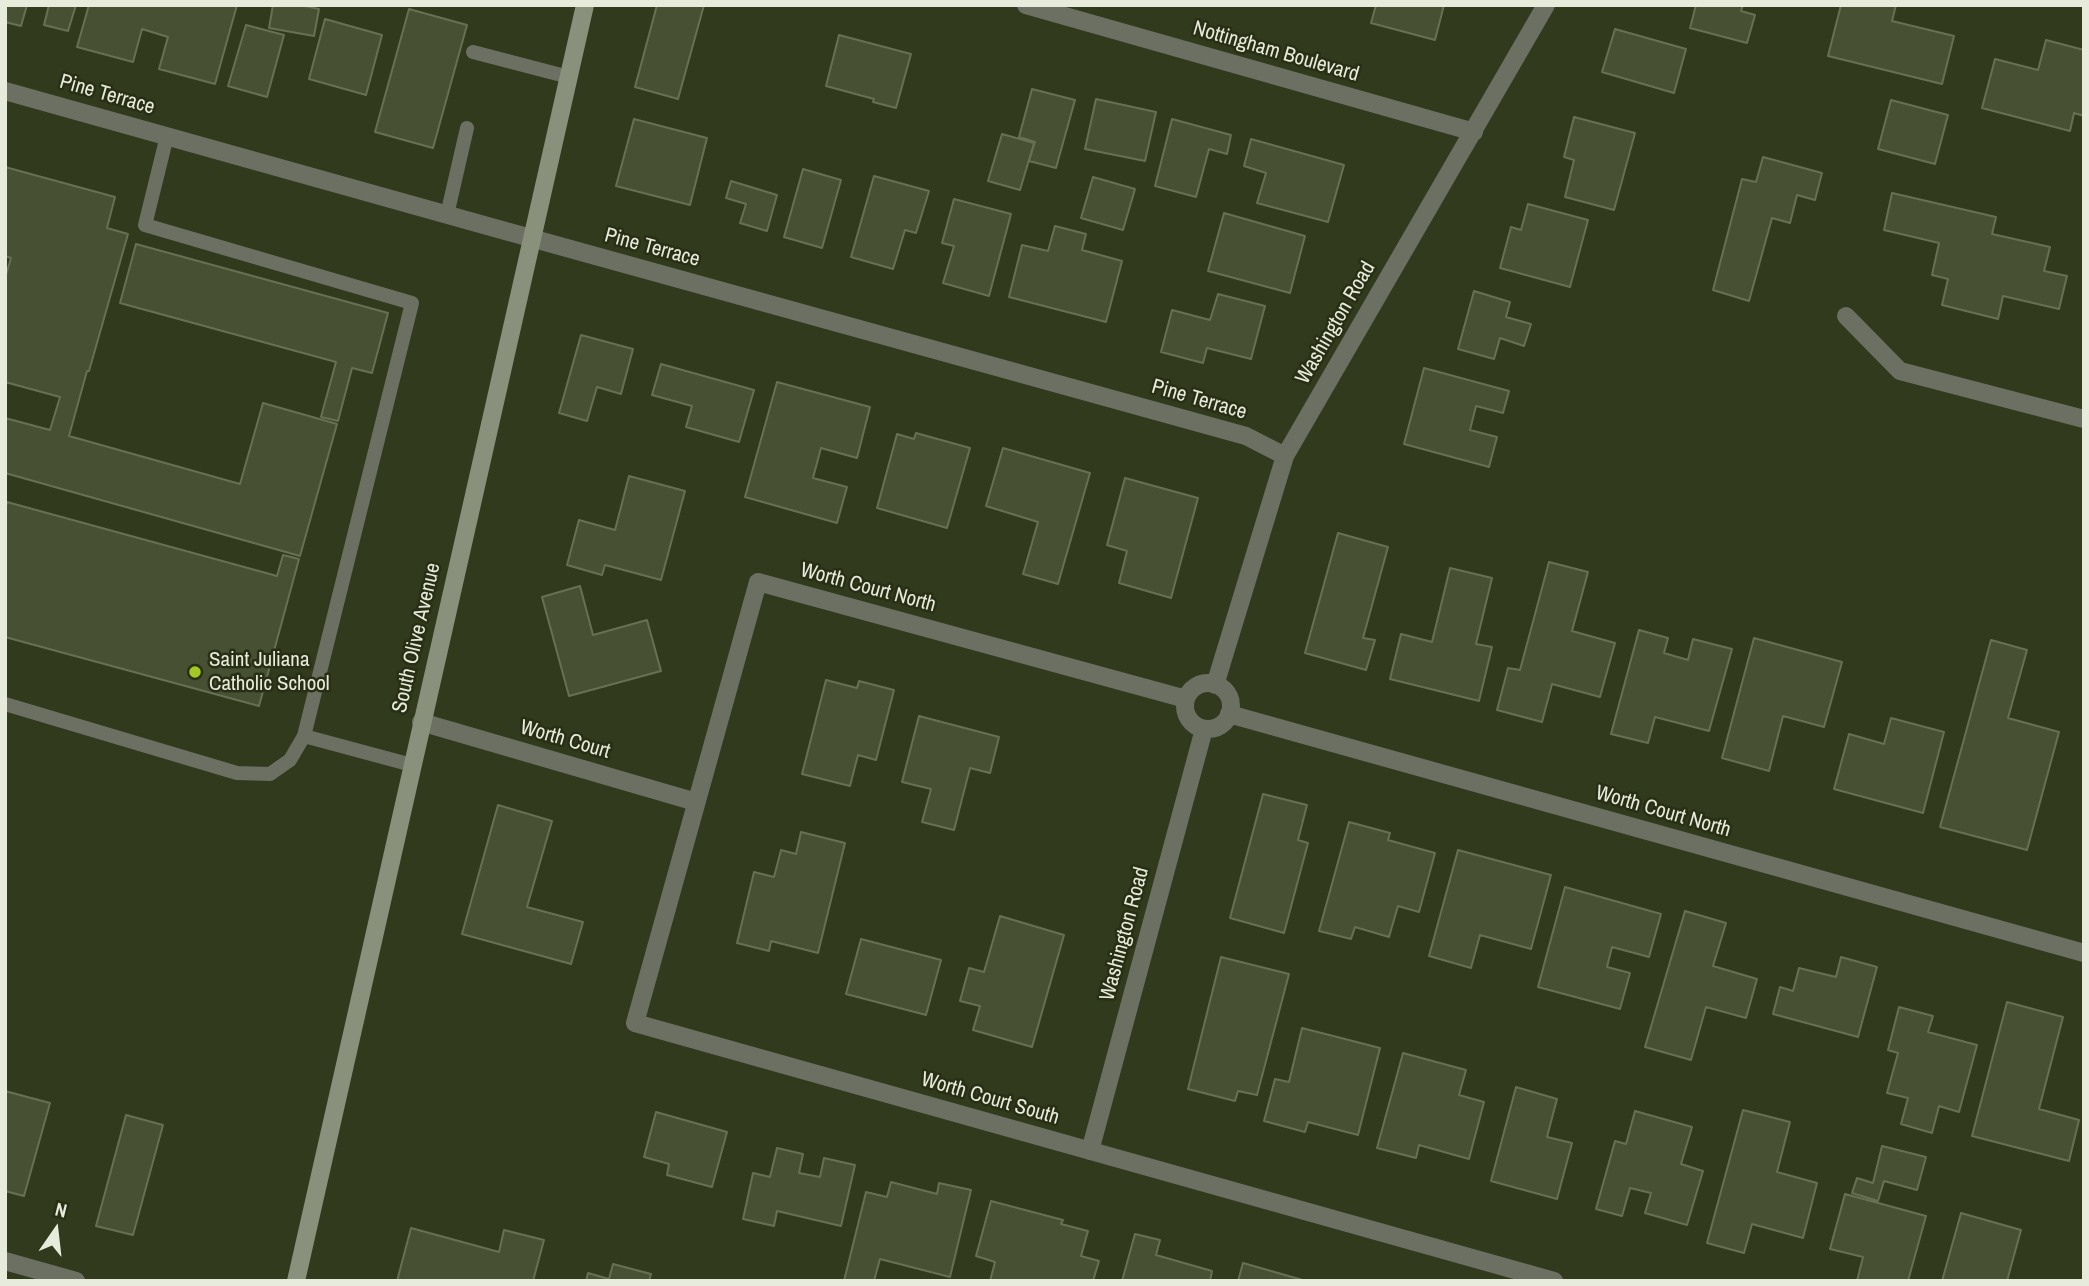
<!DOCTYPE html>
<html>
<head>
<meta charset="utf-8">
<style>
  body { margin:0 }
  #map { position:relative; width:2089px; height:1286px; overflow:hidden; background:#323a1e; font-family:"Archivo Narrow",sans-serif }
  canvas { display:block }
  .frame { position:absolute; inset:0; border:7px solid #e6ebdb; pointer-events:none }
  .north { position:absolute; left:21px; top:1195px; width:70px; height:70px; -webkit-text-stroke:5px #282f14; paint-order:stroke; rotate:14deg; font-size:19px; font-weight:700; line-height:28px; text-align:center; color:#e6ebdb }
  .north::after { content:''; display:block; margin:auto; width:24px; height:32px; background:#e6ebdb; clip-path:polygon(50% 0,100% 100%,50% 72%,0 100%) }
</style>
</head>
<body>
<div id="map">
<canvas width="2089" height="1286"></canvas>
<div class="frame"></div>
<div class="north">N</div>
</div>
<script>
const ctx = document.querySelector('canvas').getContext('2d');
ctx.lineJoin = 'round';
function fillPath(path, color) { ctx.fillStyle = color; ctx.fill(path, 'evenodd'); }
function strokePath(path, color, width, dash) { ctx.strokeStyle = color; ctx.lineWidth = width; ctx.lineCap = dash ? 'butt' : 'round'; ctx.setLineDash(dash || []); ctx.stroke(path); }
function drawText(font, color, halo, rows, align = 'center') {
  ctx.font = font + ' "Archivo Narrow",sans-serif'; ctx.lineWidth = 5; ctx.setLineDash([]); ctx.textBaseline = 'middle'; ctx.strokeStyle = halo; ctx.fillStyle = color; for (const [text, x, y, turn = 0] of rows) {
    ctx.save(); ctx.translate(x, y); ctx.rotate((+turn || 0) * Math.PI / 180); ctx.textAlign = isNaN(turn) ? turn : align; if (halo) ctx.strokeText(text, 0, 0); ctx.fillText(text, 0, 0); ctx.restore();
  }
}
const building = new Path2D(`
  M5,5h22l-6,21 -16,-4z
  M49,5h27l-8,26 -24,-6z
  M89,5h148l-22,79 -56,-15 9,-32 -26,-8 -9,33 -56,-15z
  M273,5h27l19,4 -5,27 -45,-8z
  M657,5h47l-26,94 -43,-12z
  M1376,5h68l-9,35 -64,-17z
  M1696,5h47l-2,6 14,4 -8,28 -57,-15z
  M1841,5h55l-4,16 62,15 -12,48 -114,-28z
  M409,9l58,16 -34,123 -58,-16z
  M325,19l57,16 -16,60 -57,-16z
  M246,25l38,10 -17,62 -39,-11z
  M1615,29l71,20 -12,44 -72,-21z
  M839,35l72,19 -15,54 -23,-6 1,-3 -48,-13z
  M2046,40l38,10v66l-10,-3 -4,18 -88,-23 13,-49 43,11z
  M1032,89l43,11 -19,68 -27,-7 6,-19 -16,-5z
  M1096,99l60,13 -11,49 -60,-12z
  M1891,100l57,15 -13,49 -57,-15z
  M1574,117l61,16 -21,77 -49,-13 9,-37 -10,-3z
  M634,119l73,19 -17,67 -74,-19z
  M1172,119l59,16 -4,19 -18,-5 -13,48 -41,-11z
  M1002,134l32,9 -14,47 -32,-9z
  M1251,139l93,26 -16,57 -71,-19 9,-30 -22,-7z
  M1763,157l59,16 -7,27 -18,-5 -7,28 -18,-5 -23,83 -36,-11 29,-111 14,3z
  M5,167l110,30 -8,31 21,6 -39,137h-2l-18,65 171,48 23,-81 74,21 -37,132 -295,-83v-55l45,12 10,-33 -55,-15v-104l6,-20 -6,-2z
  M803,169l38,11 -19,68 -38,-11z
  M874,176l55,15 -13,42 -11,-3 -12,39 -42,-12z
  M1093,177l42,12 -12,41 -42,-12z
  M731,181l46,14 -10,36 -27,-8 6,-19 -20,-6z
  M1892,193l104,24 -4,17 58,13 -6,24 23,5 -8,33 -56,-13 -5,23 -56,-14 6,-26 -16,-4 7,-32 -55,-13z
  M954,199l57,15 -22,82 -46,-13 11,-37 -12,-3z
  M1528,204l60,16 -18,67 -70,-19 11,-41 10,3z
  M1224,213l81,23 -15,57 -82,-22z
  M1055,226l31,8 -4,16 40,11 -16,61 -97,-25 13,-52 26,6z
  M136,244l252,69 -16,60 -20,-5 -14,53 -17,-4 15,-55 -216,-59z
  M1474,291l36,11 -4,15 25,7 -7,22 -24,-8 -6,21 -36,-10z
  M1218,294l47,12 -14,53 -44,-11 -4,15 -42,-11 11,-42 38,10z
  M581,335l52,14 -12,45 -24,-7 -10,34 -28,-8z
  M661,364l93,26 -15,52 -53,-15 6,-21 -40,-11z
  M1424,368l85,23 -6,22 -27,-7 -6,24 27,7 -8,30 -85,-23z
  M777,382l93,25 -13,51 -36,-10 -8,30 34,9 -10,36 -92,-26z
  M916,433l54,15 -23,80 -70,-20 20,-74 17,5z
  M1003,448l87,25 -32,111 -35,-10 15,-52 -52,-16z
  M629,476l56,15 -24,89 -56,-15 -3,10 -35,-10 12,-45 36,10z
  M1125,478l73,20 -27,100 -52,-15 8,-32 -20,-6z
  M7,502l270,74 6,-21 16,4 -40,147 -254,-69v-127z
  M1338,533l50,14 -25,91 12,2 -9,30 -61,-17z
  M1549,562l39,10 -16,59 43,12 -15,54 -48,-13 -10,38 -45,-12 11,-42 12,2z
  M1450,568l42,10 -16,66 16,3 -13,54 -89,-22 11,-45 31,8z
  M580,586l13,49 54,-15 14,51 -92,25 -27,-99z
  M1639,630l29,8 -4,15 24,7 5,-21 39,10 -23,82 -54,-14 -7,26 -37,-9z
  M1754,638l88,24 -18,65 -41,-11 -14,55 -47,-13z
  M1991,640l36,10 -19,68 51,14 -32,118 -87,-23z
  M826,680l31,8 2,-7 35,9 -18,70 -18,-5 -8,31 -48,-12z
  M919,716l80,21 -9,36 -20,-5 -16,62 -32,-8 9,-33 -29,-7z
  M1891,718l53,14 -21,81 -89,-24 15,-55 35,10z
  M1263,794l44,11 -9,35 10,3 -24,90 -54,-15z
  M498,805l54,16 -25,86 56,15 -12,42 -109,-30z
  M1349,822l41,11 -2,7 47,13 -16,59 -21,-6 -9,31 -34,-10 -4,12 -32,-8z
  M801,832l44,11 -27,110 -47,-12 -2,10 -32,-8 17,-71 20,5 7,-27 15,4z
  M1458,850l93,25 -20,74 -51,-14 -9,33 -42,-12z
  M1565,887l96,27 -12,43 -37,-10 -5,20 23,6 -10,36 -82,-22z
  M1685,911l41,12 -13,43 44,13 -11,39 -40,-11 -15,53 -46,-13z
  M1000,916l64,19 -32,112 -59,-17 7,-24 -20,-5 9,-33 15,4z
  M861,939l80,21 -15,55 -80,-21z
  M1221,957l68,17 -32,121 -19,-4 -3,10 -47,-12z
  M1841,957l36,10 -19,70 -85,-23 7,-27 13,4 6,-23 37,9z
  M2007,1002l56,15 -24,92 40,11 -10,41 -97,-25z
  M1899,1007l34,9 -5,16 49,13 -18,67 -20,-6 -7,27 -31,-9 7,-26 -21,-5 11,-40 -10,-3z
  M1302,1028l78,20 -22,87 -50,-13 -3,10 -41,-11 11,-42 14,3z
  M1403,1053l63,17 -7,25 25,7 -15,57 -50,-14 -3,13 -39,-10z
  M1516,1087l41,12 -10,38 25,6 -15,56 -66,-18z
  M5,1091l45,12 -26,93 -19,-5z
  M1743,1110l47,12 -13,50 40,11 -14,55 -51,-14 -8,29 -37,-10z
  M1635,1111l57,16 -11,37 22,7 -16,54 -42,-12 6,-20 -21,-5 -8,28 -26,-7 19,-68 11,3z
  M656,1112l71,20 -15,55 -45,-12 2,-11 -25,-7z
  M126,1115l37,10 -30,110 -37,-9z
  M1882,1146l44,11 -9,33 -33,-9 -6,20 -26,-8 5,-15 16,5z
  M777,1148l26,6 -4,19 21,4 4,-19 31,7 -14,61 -64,-15 -3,15 -31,-7 10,-46 17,4z
  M891,1182l46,12 2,-11 32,7 -21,87 -70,-18 -6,22h-30l22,-89 21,5z
  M1845,1194l81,22 -18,65h-51l6,-24 -33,-8z
  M991,1201l72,19 -2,4 27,7 -7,25 18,5 -6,20h-103l5,-19 -19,-6z
  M1961,1213l60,17 -14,51h-65z
  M411,1228l88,24 5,-22 40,10 -11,41h-136z
  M1135,1234l25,6 -4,15 56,16 -2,10h-88z
  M1243,1263l63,18h-68z
  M613,1264l38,10 -2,7h-63l2,-8 21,6z`);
fillPath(building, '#485033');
strokePath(building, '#677052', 2);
strokePath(new Path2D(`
  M473,52l96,25
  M167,136l-22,89 267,78 -108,433 108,29
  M447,215l20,-87
  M5,704l232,69 33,1 20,-14 14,-24`), '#6c7063', 14);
strokePath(new Path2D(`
  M1026,5l448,127
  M5,91l486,136 755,209 39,20
  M1846,316l54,55 184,48
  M1185 706a23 23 0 1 1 46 0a23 23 0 1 1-46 0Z
  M1215,685l70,-229 261,-451
  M1186,699l-428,-117 -123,441 919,258
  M1229,714l855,239
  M421,722l275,80
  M1090,1151l114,-422
  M5,1261l71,20`), '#6c7063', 18);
strokePath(new Path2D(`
  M296,1281l289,-1276`), '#89907b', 18);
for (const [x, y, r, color] of [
  [195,672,7,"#a5c822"]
]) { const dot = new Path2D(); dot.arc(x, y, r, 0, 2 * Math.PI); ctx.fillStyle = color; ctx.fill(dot); strokePath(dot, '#282f14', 2.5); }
drawText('21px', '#e6ebdb', '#282f14', [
  ["Nottingham Boulevard",1276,52,16],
  ["Pine Terrace",107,95,16],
  ["Pine Terrace",652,248,15],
  ["Washington Road",1336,323,-60],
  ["Pine Terrace",1199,400,16],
  ["Worth Court North",868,588,15],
  ["South Olive Avenue",417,638,-77],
  ["Worth Court",565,740,16],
  ["Worth Court North",1663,812,16],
  ["Washington Road",1125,934,-75],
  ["Worth Court South",990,1099,16]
]);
drawText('21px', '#e6ebdb', '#282f14', [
  ["Saint Juliana",209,660],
  ["Catholic School",209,684]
], 'left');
</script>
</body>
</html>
